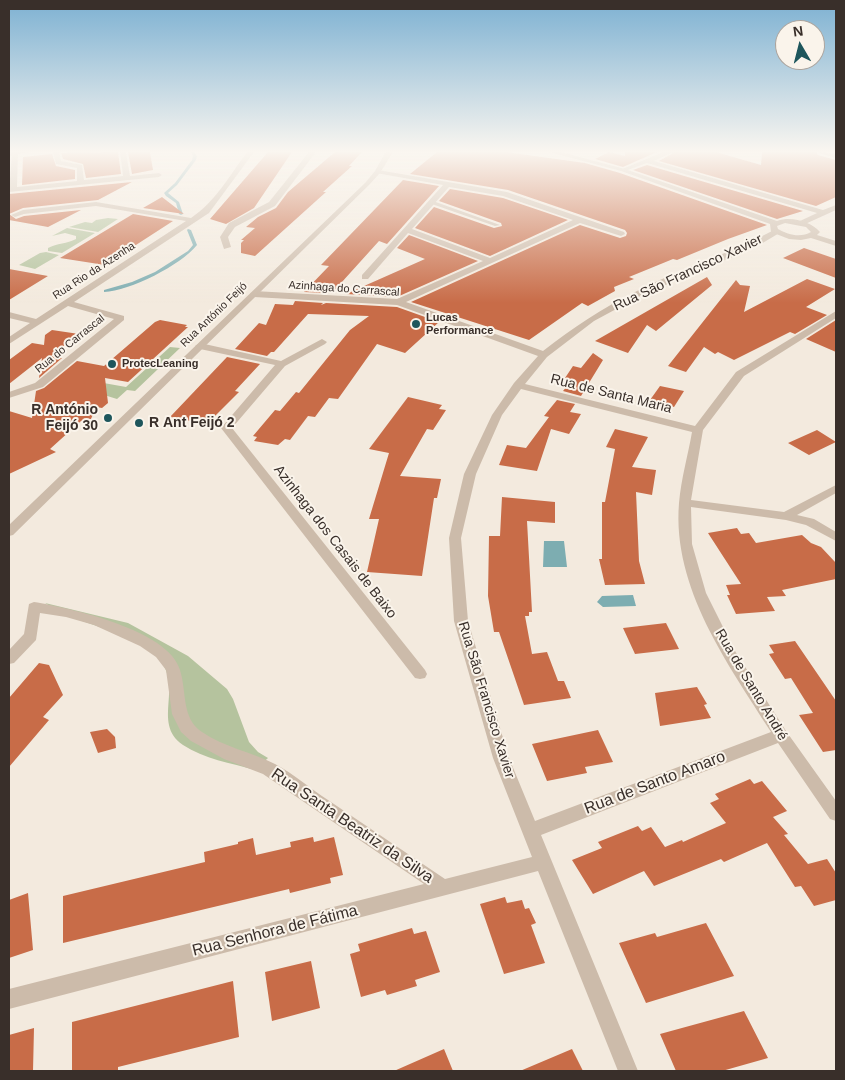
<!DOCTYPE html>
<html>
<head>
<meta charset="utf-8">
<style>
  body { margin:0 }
  #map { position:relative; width:845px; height:1080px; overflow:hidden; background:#f3eade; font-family:Helvetica,sans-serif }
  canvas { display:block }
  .frame { position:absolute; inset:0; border:10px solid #392f2a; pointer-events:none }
  .north { position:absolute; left:775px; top:20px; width:50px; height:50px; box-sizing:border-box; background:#faf4eb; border:1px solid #ada59e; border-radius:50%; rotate:352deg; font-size:14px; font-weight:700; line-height:20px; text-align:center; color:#392f2a }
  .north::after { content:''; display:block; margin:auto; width:18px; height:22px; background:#1e565c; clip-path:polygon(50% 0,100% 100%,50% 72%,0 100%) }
</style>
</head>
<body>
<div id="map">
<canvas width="845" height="1080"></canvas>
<div class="frame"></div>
<div class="north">N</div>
</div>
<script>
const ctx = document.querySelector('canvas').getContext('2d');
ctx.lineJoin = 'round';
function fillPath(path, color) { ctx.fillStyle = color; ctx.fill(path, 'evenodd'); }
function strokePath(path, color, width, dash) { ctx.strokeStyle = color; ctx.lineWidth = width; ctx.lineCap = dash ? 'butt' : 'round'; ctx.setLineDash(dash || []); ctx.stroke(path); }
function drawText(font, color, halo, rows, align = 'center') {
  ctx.font = font + ' Helvetica,sans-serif'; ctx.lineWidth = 4; ctx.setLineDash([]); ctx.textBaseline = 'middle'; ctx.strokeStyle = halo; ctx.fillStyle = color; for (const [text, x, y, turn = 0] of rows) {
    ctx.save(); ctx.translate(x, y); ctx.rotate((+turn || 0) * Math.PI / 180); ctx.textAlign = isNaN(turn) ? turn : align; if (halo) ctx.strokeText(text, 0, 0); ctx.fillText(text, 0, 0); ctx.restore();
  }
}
fillPath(new Path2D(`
  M108,218l10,1 -20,13 -29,-5 16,-5 7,1 4,-3z
  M67,228l28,5 -33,20 -14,-2v-3c9,-5 19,-4 28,-9v-3l-11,-3 -13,3z
  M46,252l13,3 -24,14 -16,-4 21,-12z
  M170,347l10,1 -45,43 -8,-1 -10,9 -29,-9 10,-8 28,5z
  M45,603l83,20 60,33 39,33 6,10 16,43 9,10 10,6 -13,12c-24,-7 -51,-11 -72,-25 -33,-23 4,-61 -28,-90 -26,-23 -60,-27 -90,-41 -7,-3 -14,-7 -20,-11z`), '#b5c39e');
fillPath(new Path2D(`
  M544,541h20l3,26h-24z
  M633,595l3,11 -33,1 -6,-5 5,-6z`), '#7dadb1');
fillPath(new Path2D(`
  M191,152h3l3,4 -1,4 -19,25 -9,8 11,9 4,12 -2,1 -2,-1 -3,-11 -10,-7 -2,-3 11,-10 17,-23 1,-4z
  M188,229l3,1 6,15c-16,20 -67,46 -93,47v-2l28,-8 23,-10 33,-21 5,-6 -6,-15z`), '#7dadb1');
fillPath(new Path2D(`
  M118,152l3,22 -35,4 -3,-14 -20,-5 -2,-6z
  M128,152h22l3,18 -21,4z
  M268,152h24l-38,56 -28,16 -16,-5z
  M335,152h27l-13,14h3l-29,26h3l-71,64 -14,-3v-10l3,-3h-3l14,-12 -9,-1 12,-10 18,-9 12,-16z
  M437,152h69l79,11 35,10 147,52 -39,14 -51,21 -4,-1 -44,18 5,2 -20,8 1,4 -27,15 -6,-3 -53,37 -118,-38 169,-77 40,13 6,-2 1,-3 -2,-3 -117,-40 -98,-16z
  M609,152l16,4v-4h32l-34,15 -28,-8z
  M675,152h41l45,13 1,-13h54l2,3 18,5v37l-20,9 -157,-45z
  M52,154l4,12 19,4v9l-53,6 1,-28z
  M647,165l156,46 -26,8 -144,-49z
  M403,180l36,6 -52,58 -8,-3 -47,52 -28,-1 25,-26 -8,-1z
  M132,182l-34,18 -75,8 -14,6 7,5 8,-3 57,-6 -33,17 -39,-7v-26z
  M450,189l53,9 65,22 -78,36 -75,-28 19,-21 60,21 8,-2 -1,-3 -62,-22z
  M162,197l22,17 -41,-6z
  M133,214l40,7 -68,44 -45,-7z
  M409,235l69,26 -81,36 -51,-3 79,-35 -28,-11z
  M804,248l32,11v19l-53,-20z
  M9,269l39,7 -39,24z
  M707,277l5,8 -56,46 -9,-6 -19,28 -33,-12z
  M807,279l28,10 -29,18 21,8 -32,19 -5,-2 -56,28 -16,-8 -3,2 -11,-7 -18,25 -18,-6 68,-86 4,5 10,1 -6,26z
  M295,301l28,2 -2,2 5,-2 71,4 42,15 -34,31 -28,-9 -39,55 -9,-1 -14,19 -7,-1 -18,24 -5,-1 -7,6 -24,-4 3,-4 -4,-1 22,-26 5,1 16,-19 3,1 51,-63 19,-14 -61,-2 -34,38h-3l-4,4 -32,-7 24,-26 7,2 9,-21 18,1z
  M160,320l27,5 -2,2h3l-60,55 -23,-4 3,25 -6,5 -6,-1 -5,12 -10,2 -31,28 6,3 -47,22v-63l23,7 4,-27 8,-3 33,-27 27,5 51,-44z
  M836,320v32l-30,-13z
  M52,330l27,4 -28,22 11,2 -23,20 3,-20 -33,26v-24l23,-17 12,2 1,-10z
  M593,353l10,7 -22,36 -18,-5 5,-6 -7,-1 12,-18 8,2z
  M227,357l33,7 -25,27 4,1 -32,32 -37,-7z
  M660,386l24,5 -10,16 -24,-7z
  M408,397l34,8 -3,4 7,1 -13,20 -6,-1 -27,47 41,3 -4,19h-3l-12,78 -55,-4 12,-53h-10l20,-66 -20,-4z
  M557,400l18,4 -5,8 11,2 -12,20 -18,-5 -14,42 -38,-6 8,-20 19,3 23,-31 -5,-1z
  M615,429l33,8 -16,30 24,3 -4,25 -16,-3 3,69 6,23 -40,1 -6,-26h3v-57h3l10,-53 -9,-2z
  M817,430l19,12 -27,13 -21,-12z
  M502,497l53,5v21l-28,-2 5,91h-3v4h-4l7,38 15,-2 11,29h6l7,17 -47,7 -25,-73h-5l-6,-36 1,-60h11z
  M737,528l4,6 8,-1 7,10 46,-8 9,8 10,4 15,16v16l-54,11 4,6 -19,1 8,14 -39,3 -9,-19h3l-4,-10 15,-1 -33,-51z
  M666,623l13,26 -44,5 -12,-26z
  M795,641l41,60v49l-13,2 -24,-37 14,-2 -22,-35 -6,1 -16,-25 5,-1 -5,-8z
  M39,663l10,2 14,30 -20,22 6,3 -40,47v-69z
  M697,687l10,17 -3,1 7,13 -51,8 -5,-33z
  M107,729l8,8 1,11 -18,5 -8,-21z
  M598,730l15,32 -28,5 2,6 -40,8 -15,-37z
  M750,779l4,5 8,-3 25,30 -14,6 15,17 -4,1 24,29 19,-5 9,14v27l-22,6 -13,-20 -6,1 -28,-44 -43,19 -3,-3 -67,27 -10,-15 -51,23 -21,-34 30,-12 -4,-6 40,-16 4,5 9,-4 14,20 17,-7 1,2 43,-19 -16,-20 9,-4 -4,-5z
  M313,837l1,5 20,-5 9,38 -13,3 1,5 -41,10 -1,-4 -226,54v-47l142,-34 -1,-10 34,-8v-2l15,-4 3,17 35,-8 -1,-5z
  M28,893l5,57 -24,8v-58z
  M505,897l2,6 15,-3 3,9 4,-1 7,15 -5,2 14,38 -41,11 -24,-70z
  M706,923l28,53 -88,27 -27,-60 36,-10 2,4z
  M412,928l2,6 12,-3 14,41 -25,8 2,6 -30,9 -2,-5 -24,7 -11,-43 10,-3 -2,-7z
  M311,961l9,47 -48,13 -7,-49z
  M233,981l6,56 -121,30v4h-46v-49z
  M744,1011l24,47 -46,13h-46l-16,-37z
  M34,1028l-1,43h-24v-36z
  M444,1049l9,22h-59z
  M572,1049l11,22h-63z`), '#c86c48');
fillPath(new Path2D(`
  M429,201h4l67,24 -5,1 -66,-23z`), '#cba');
fillPath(new Path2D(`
  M12,152l6,1 -1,34 60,-6v-13l-21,-4 -3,-12h6l2,9 21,4 2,15 39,-4 -3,-24h6l4,24 29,-3 3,2 -3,2 -150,15z
  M247,152h7l-45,61 -135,89 50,14v4l-81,67 -34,11v-6l26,-9 79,-64 -46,-13 -59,38v-7l21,-14 -21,-5v-6l27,7 150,-98 -90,-15 -72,8 -9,3 -4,-2 12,-5 73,-8 95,16c24,-16 39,-43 56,-66z
  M309,152h7l-41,54 -40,21 -7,10 3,10 -7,2 -4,-12 9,-14 40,-21z
  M663,152h10l-19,9 169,49 13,-5v5l-33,15h-3v-4l17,-8 -170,-50 -22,8 -5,-1z
  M818,152l18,2v4l-17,-5z
  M378,170l129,22 117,40 1,2 -4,2 -41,-13 -174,79 137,49c31,-24 58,-42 94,-60 44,-23 93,-37 137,-61l7,2 -25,15 -112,47 -50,27 -47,36 -22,27 170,42 41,-54 100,-61v7l-92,58 -41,54 -12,70 93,12 52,-27v8l-39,22 17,4 22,13v9l-30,-16 -20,-5 -95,-13 1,37 14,49 29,58 51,80 50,70v20l-6,-2 -52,-76 -237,92 97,236h-20l-80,-200 -529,138v-20l415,-105 -161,-110 -39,-15 -33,-18 -10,-9 -9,-18 -6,-44 -10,-13 -16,-11 -46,-21 -28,-8 -26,-4 -4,27 -22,23 -5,1v-14l15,-16 5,-30 5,-2c36,6 135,28 146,68 7,22 1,48 22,62 22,15 49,20 73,32 19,10 36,25 53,36 39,26 78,53 117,79l87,-22 -39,-99 -39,-137 -5,-83 15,-64 28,-59 22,-32 24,-27 -141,-51 -143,-8 -4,-3 4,-3 143,8 86,-38 -75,-28 -40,46h-6v-4l81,-90 -67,-12 -1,-1zM449,187l54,9 70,24 -83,38 -78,-29zM521,389l171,43c-4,23 -11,47 -13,71 -7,85 49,161 92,229l-236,89 -26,-63 -41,-137 -7,-83 15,-64 26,-59z
  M322,339l5,3 -2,2 -40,22 -53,62 193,242 2,4 -2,4 -5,1 -5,-1 -194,-250 54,-63 -75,-16 -5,-3 5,-3 81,18z`), '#cba');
fillPath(new Path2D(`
  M9,152h20l-20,4z
  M393,152l-13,21 -11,12 -356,350 -4,1v-11l356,-342 10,-12 10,-18z
  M549,152h12l64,17 152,52c14,-5 33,0 43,11l-3,3 19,6v5l-25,-8 -10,2 -12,-1 -18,-7 -1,-8 -149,-53zM785,223l21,4 5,5c-10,6 -23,3 -33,-3l-1,-3z`), '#cba');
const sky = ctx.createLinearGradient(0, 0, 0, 303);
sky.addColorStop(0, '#7db1d2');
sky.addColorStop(0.5, '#faf6f0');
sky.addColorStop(1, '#faf6f000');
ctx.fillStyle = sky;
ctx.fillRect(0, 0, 845, 303);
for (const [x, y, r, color] of [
  [416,324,5,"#1e565c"],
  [112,364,5,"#1e565c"],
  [108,418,5,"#1e565c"],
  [139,423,5,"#1e565c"]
]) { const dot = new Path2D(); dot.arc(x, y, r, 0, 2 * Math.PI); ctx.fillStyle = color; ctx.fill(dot); strokePath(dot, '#faf4eb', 2); }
drawText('11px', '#392f2a', '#faf4eb', [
  ["Rua Rio da Azenha",94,271,-33],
  ["Azinhaga do Carrascal",344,289,4],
  ["Rua António Feijó",214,315,-44],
  ["Rua do Carrascal",70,344,-39]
]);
drawText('bold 11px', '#392f2a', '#faf4eb', [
  ["Lucas",426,318],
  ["Performance",426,331],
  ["ProtecLeaning",122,364]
], 'left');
drawText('14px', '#392f2a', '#faf4eb', [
  ["Rua São Francisco Xavier",688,273,-25],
  ["Rua de Santa Maria",611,394,14],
  ["Azinhaga dos Casais de Baixo",335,542,52],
  ["Rua de Santo André",751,685,59],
  ["Rua São Francisco Xavier",486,700,73]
]);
drawText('bold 14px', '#392f2a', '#faf4eb', [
  ["R António",98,410],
  ["Feijó 30",98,426],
  ["R Ant Feijó 2",149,423,"left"]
], 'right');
drawText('16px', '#392f2a', '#faf4eb', [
  ["Rua de Santo Amaro",655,783,-21],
  ["Rua Santa Beatriz da Silva",352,826,34],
  ["Rua Senhora de Fátima",275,931,-14]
]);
</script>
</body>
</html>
